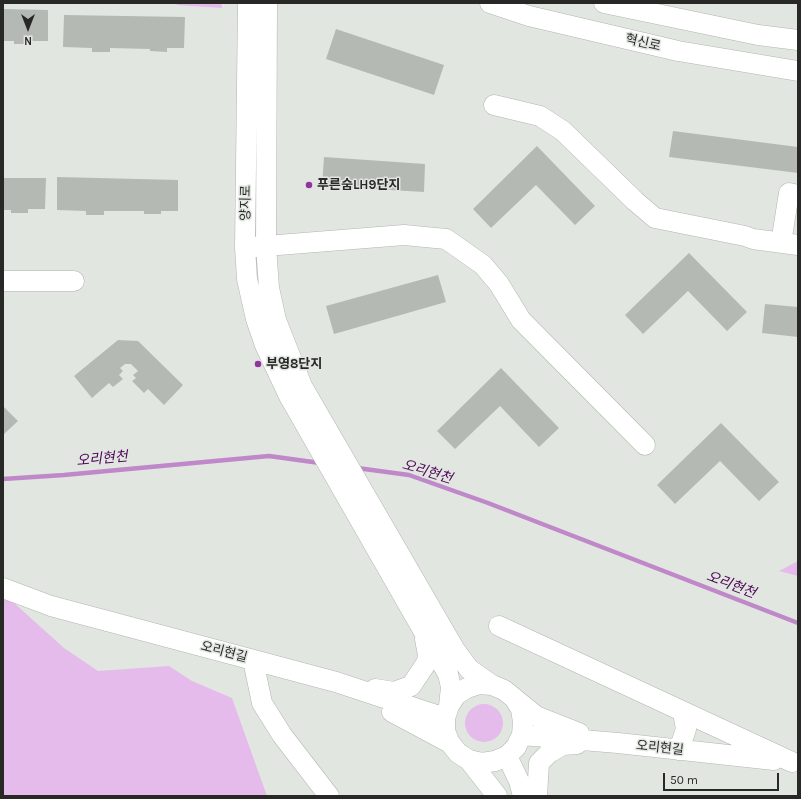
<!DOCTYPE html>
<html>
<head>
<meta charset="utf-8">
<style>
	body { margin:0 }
	#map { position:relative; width:801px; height:799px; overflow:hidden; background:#e2e6e1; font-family:Karla,sans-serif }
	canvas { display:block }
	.frame { position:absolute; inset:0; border:4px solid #282927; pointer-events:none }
	.north { position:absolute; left:8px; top:8px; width:40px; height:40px; -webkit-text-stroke:3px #e2e6e1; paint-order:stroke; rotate:180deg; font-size:11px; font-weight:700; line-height:16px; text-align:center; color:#282927 }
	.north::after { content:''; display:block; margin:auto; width:14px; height:18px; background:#282927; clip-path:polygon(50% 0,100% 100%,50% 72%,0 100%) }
	.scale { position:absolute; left:663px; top:773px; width:116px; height:18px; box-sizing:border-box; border:2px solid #282927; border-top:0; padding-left:5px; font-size:12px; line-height:14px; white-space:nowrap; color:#282927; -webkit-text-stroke:3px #e2e6e1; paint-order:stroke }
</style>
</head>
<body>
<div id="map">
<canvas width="801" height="799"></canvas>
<div class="frame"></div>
<div class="north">N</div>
<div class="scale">50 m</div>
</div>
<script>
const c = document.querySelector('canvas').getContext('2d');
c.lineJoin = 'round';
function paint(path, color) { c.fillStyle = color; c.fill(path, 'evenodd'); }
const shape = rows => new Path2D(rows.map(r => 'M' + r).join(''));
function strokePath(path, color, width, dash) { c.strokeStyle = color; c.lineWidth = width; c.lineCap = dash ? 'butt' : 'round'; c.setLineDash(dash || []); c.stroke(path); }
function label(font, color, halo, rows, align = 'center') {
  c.font = font + ' Karla,"Noto Sans KR",sans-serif'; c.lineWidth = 3; c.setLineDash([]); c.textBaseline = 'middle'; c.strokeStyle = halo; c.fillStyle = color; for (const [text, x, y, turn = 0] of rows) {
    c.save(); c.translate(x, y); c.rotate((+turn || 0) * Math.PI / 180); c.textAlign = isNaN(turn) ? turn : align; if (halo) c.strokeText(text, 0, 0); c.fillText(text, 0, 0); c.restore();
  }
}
paint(shape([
	[176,3,221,3,222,8,177,5],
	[798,561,798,576,779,571],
	[3,593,64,648,98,671,169,666,192,681,232,698,267,796,3,796],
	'465 723a19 19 0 1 1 38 0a19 19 0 1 1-38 0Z'
]), '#e5bbeb');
strokePath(shape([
	[357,468,409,475,488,503,798,623],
	[3,479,64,475,269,456,320,463]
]), '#bf88c8', 4.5);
paint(shape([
	[3,9,48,10,48,41,31,41,31,44,14,44,14,41,3,41],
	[64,15,185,17,184,48,167,48,167,52,150,51,150,49,110,48,110,52,92,52,92,48,63,47],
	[336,29,444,65,434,95,326,59],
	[673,131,798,147,798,173,669,157],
	[537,146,595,206,575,225,536,185,491,228,473,209],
	[324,157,425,164,424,192,322,186],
	[57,177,178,180,178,211,161,211,161,214,144,214,144,211,104,211,104,215,86,215,86,211,57,210],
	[3,178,46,178,45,209,28,209,28,213,11,213,11,210,3,210],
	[689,253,747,312,727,331,688,291,643,334,625,315],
	[438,275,446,302,334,334,326,306],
	[765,304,798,307,798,337,762,333],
	[118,340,138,341,183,385,164,405,148,389,144,393,132,381,136,378,133,375,138,371,131,364,125,364,120,368,123,371,119,375,123,379,113,387,109,383,92,398,74,376],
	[501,368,559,428,539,447,500,406,455,449,437,431],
	[3,406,18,421,3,435],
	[721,423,779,482,759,501,720,461,675,504,657,485]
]), '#b5b9b4');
const minor = shape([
	[248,3,245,247,247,279,256,319,265,345,289,396,448,674,451,687,449,706],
	[267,3,266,246,269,288,276,320,302,386,455,650,469,669,492,685],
	[490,3,529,16,678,51,798,71],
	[604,3,758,35,798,40],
	[494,105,540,116,563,131,635,201,655,218,745,236,753,239,798,245],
	[781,243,789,193,798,195],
	[253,247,404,235,446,239,483,265,499,284,521,320,645,445],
	[3,281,74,281],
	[3,588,51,606,336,682,445,718],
	[499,626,792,762],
	[253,660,262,703,282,735,329,796],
	[375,689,394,692,411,686,427,662,428,655,425,639],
	[515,699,536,716,579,733],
	[392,712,450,743,458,753,469,760,482,763,495,761,507,756,516,747,522,735,523,722,521,709,514,698,504,690,492,685,479,684,467,688,456,695,449,706,445,718,445,731,450,743],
	[522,735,618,743,774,760],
	[679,750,686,729,683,712],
	[507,756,519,781,523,796],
	[469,760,497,796],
	[537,796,539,763,549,753,563,745,577,744]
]);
strokePath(minor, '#b1b5b0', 21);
strokePath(minor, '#fff', 20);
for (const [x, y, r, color] of [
	[309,185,4,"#91349f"],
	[258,364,4,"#91349f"]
]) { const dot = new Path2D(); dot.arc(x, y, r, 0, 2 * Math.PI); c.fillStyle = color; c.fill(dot); strokePath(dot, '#e2e6e1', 1.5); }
label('13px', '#282927', '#e2e6e1', [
	["혁신로",643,43,13],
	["양지로",246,203,-89],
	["오리현길",224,652,15],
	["오리현길",660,748,6]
]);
label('bold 13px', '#282927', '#e2e6e1', [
	["푸른숨LH9단지",317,185],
	["부영8단지",266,364]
], 'left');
label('italic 14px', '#4d0457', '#e2e6e1', [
	["오리현천",102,459,-5],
	["오리현천",427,472,17],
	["오리현천",731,585,21]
]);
</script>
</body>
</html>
